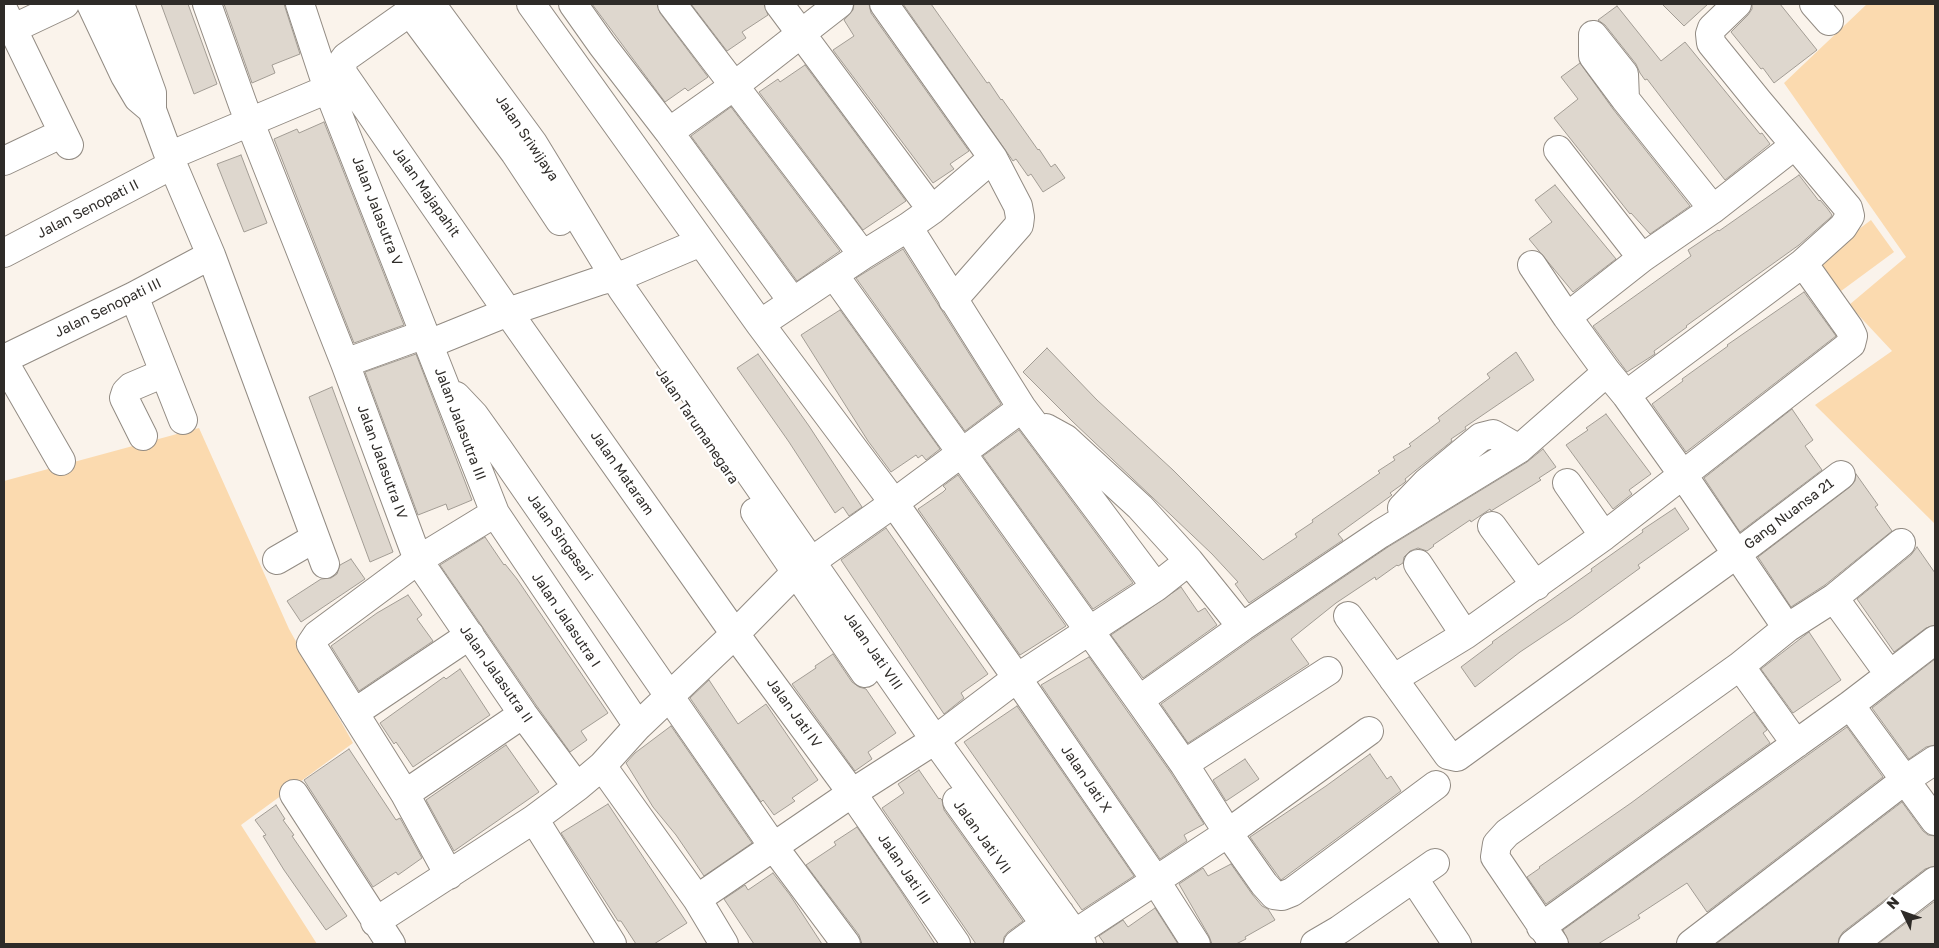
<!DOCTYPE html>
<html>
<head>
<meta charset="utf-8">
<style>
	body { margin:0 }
	#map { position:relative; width:1939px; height:948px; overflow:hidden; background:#faf3eb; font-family:"Golos Text",sans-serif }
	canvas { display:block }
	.frame { position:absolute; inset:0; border:5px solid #2e2b28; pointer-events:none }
	.north { position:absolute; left:1879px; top:888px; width:50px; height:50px; -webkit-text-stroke:4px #fff; paint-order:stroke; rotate:312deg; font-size:14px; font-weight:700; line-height:20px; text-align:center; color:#2e2b28 }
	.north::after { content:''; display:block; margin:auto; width:18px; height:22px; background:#2e2b28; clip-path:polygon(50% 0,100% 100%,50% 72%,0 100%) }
</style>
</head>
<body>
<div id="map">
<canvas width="1939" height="948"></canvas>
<div class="frame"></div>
<div class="north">N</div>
</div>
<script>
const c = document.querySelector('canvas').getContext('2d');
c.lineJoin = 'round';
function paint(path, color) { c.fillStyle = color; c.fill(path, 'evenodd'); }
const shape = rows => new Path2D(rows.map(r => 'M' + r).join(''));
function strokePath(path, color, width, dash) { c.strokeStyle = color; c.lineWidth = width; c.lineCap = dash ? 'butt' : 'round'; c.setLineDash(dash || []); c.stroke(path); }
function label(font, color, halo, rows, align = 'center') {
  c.font = font + ' "Golos Text",sans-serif'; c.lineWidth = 4.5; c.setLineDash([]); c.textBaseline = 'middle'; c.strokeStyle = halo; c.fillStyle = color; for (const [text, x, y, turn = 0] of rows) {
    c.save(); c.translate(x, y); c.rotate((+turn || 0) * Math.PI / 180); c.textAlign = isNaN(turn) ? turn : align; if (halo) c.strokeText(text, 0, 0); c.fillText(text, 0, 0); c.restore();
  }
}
paint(shape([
	[1867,4,1935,4,1935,524,1815,405,1892,351,1849,305,1906,257,1784,83],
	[1871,220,1894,252,1837,294,1814,263],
	[199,428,289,629,353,743,241,825,317,944,4,944,4,481]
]), '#fbdaaf');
const building = shape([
	[161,4,188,4,217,84,194,94,161,4],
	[224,4,284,4,300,54,272,65,275,73,252,83,224,4],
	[592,4,657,4,660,13,708,77,688,91,685,88,665,102,592,4],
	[691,4,764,4,768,15,742,32,746,38,727,51,691,4],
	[854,4,869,4,871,13,969,151,950,164,954,169,933,183,833,50,854,36,844,20,853,10,854,4],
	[903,4,931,4,987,83,989,82,1001,100,1002,99,1038,150,1039,149,1051,167,1055,164,1065,178,1043,192,1031,174,1028,176,1016,159,1013,161,903,4],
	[1662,4,1708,4,1684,26,1662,4],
	[1752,4,1780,4,1817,50,1774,83,1763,68,1761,69,1731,32,1748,15,1752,9,1752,4],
	[1617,6,1661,61,1685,42,1760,134,1762,133,1770,144,1725,180,1670,109,1647,79,1645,80,1640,73,1636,64,1605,25,1598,20,1617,6],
	[1580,63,1613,109,1690,206,1650,234,1631,213,1630,214,1554,118,1578,99,1561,77,1580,63],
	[805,65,906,201,863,230,759,92,778,79,780,82,805,65],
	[731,107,840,251,797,281,691,136,731,107],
	[324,122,404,325,354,343,274,139,297,129,299,133,324,122],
	[241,155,267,223,244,232,217,164,241,155],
	[1799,175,1819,201,1820,200,1827,208,1832,215,1831,217,1799,245,1686,326,1687,327,1654,351,1655,354,1627,372,1593,326,1691,256,1688,250,1718,230,1719,231,1799,175],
	[1555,185,1616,259,1573,292,1529,239,1552,222,1535,200,1555,185],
	[903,249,1001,404,965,431,856,278,903,249],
	[1804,292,1836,336,1686,452,1652,404,1683,381,1682,379,1728,346,1727,345,1804,292],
	[840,310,940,449,926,460,922,455,918,458,916,455,891,472,868,441,801,335,840,310],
	[1047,348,1097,400,1173,470,1263,560,1297,537,1295,534,1313,522,1312,520,1380,473,1378,471,1395,460,1393,457,1411,446,1409,444,1440,421,1438,418,1490,378,1487,374,1516,352,1534,380,1465,427,1466,429,1451,439,1452,441,1405,479,1406,481,1404,483,1390,493,1392,495,1338,534,1343,540,1249,603,1235,584,1238,582,1212,554,1072,421,1023,372,1047,348],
	[416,354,472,500,448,510,446,504,418,515,365,372,416,354],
	[758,354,809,426,862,507,849,516,843,507,835,513,789,442,737,368,758,354],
	[332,387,393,552,370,562,309,397,332,387],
	[1792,409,1813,440,1805,446,1822,470,1740,532,1704,478,1792,409],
	[1606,414,1651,474,1629,490,1632,494,1613,509,1566,445,1588,430,1586,428,1606,414],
	[1019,430,1133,583,1093,609,983,456,1019,430],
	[1543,449,1556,467,1539,478,1541,480,1491,511,1490,509,1471,522,1470,520,1433,545,1434,546,1427,551,1418,548,1410,551,1404,557,1403,563,1398,566,1397,565,1376,580,1375,577,1336,603,1291,639,1309,664,1188,743,1161,704,1251,640,1388,547,1527,462,1543,449],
	[1856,474,1878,505,1875,507,1892,531,1825,585,1791,607,1758,557,1850,487,1855,481,1856,474],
	[958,475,1066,626,1020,655,918,509,943,492,946,489,943,486,958,475],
	[1675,508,1689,529,1638,565,1640,568,1571,618,1520,652,1475,687,1461,667,1493,643,1492,642,1592,571,1591,569,1643,532,1642,530,1675,508],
	[886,528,988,674,961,693,964,698,944,714,841,560,886,528],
	[485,537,504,565,505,564,517,579,608,713,581,731,587,740,570,752,536,705,440,565,485,537],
	[1917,547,1935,573,1935,625,1926,628,1894,652,1857,599,1911,555,1917,547],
	[351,559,365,579,301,622,287,601,321,579,331,578,337,574,340,565,351,559],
	[1181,587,1198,612,1205,608,1217,625,1143,678,1111,635,1181,587],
	[408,595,422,615,417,619,433,641,359,691,331,646,377,613,408,595],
	[1809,632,1841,680,1793,713,1761,669,1809,632],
	[833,654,852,682,859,687,866,689,896,733,868,752,872,759,855,771,792,684,816,668,815,666,833,654],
	[1089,657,1171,773,1204,824,1184,835,1187,841,1160,859,1041,685,1089,657],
	[1935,659,1935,745,1926,747,1909,759,1872,708,1935,659],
	[460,669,490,715,413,767,396,742,394,744,380,723,444,677,446,679,460,669],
	[709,680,738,724,766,704,818,780,792,798,795,801,774,815,763,800,761,802,690,698,709,680],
	[1017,706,1134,876,1082,910,964,742,1017,706],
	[1754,712,1767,730,1763,733,1770,743,1546,904,1527,877,1540,868,1539,867,1631,803,1754,712],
	[671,726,752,843,704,876,676,835,653,807,626,763,635,753,671,726],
	[1847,727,1883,777,1707,912,1687,883,1638,915,1640,918,1598,944,1569,944,1563,930,1847,727],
	[506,745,539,792,454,851,426,800,506,745],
	[349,749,396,820,400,818,422,858,398,875,396,872,373,887,304,780,349,749],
	[1370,754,1387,779,1391,776,1401,791,1281,880,1250,837,1326,786,1370,754],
	[1245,759,1259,779,1226,801,1213,780,1245,759],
	[919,770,939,799,940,798,942,800,944,810,1023,921,1008,932,1004,937,1003,944,976,944,882,808,904,793,898,784,919,770],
	[1902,802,1923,831,1928,835,1935,836,1935,866,1925,869,1843,932,1839,938,1838,944,1716,944,1902,802],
	[608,804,687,923,654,944,636,944,621,921,618,921,611,910,561,833,608,804],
	[276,805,285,819,283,820,294,835,292,836,347,916,326,930,284,870,263,836,266,835,255,820,276,805],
	[857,827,900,890,935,944,862,944,859,935,806,865,836,845,834,842,857,827],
	[1231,864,1252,894,1262,906,1268,909,1275,920,1245,937,1246,939,1236,944,1212,944,1209,936,1179,884,1203,868,1208,876,1231,864],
	[773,873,790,895,822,944,754,944,724,899,745,885,748,890,773,873],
	[1935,901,1935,944,1878,944,1935,901],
	[1155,908,1178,944,1101,944,1104,943,1099,936,1123,920,1128,927,1155,908]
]);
paint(building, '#ded7ce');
strokePath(building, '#a29c94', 1);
const minor = shape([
	[91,4,125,76,138,98,151,109],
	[120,4,152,93,152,110,169,156,211,255,325,564],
	[207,4,243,105,345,363,418,560,523,714,577,787],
	[300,4,328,89,495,513,638,726],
	[431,4,533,143,622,289,935,740,1082,944],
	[531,4,760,324],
	[573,4,602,45,669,132,793,302],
	[672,4,863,255],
	[779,4,932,210],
	[884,4,993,158,932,210,908,227,863,255,760,324,894,503,1017,678,1150,872,1196,944],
	[1814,4,1829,21],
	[4,11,69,145],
	[410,12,515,153,560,221],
	[12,29,65,4],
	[342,72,508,312,735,634,852,793,956,944],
	[1625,99,1624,74,1593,35,1593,56,1625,99,1713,209],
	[669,132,734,86,839,4],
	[1558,150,1642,258],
	[169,156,328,89,342,72,343,61,346,57,421,4],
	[4,161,63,133],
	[908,227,1022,408,1156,587],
	[4,253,172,165],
	[1532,265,1567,317,1607,372,1626,395,1683,475,1787,628],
	[834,275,1139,700,1184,764,1228,833,1264,884,1274,895,1282,896,1292,892,1436,785],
	[134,296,183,420],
	[953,300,1019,225,1020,217,1018,206,993,158],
	[1567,317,1642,258,1713,209,1795,145],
	[429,344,508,312,599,281,628,273,701,242],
	[4,359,134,296,211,255],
	[4,362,61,461],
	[345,363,425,334],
	[1626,395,1803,263,1843,227,1850,216,1848,208,1758,101,1711,43,1710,34,1712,28,1737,4],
	[456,396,474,415,499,450,773,846,846,944],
	[1046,428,1066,439,1140,507,1189,561,1242,627],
	[143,436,124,398,126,392,131,387,164,373],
	[1567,483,1604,536],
	[1402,508,1427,482,1481,437,1493,434,1519,449],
	[755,512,865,673],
	[1492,526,1536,586],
	[277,560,315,538],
	[1418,564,1465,635],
	[1834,598,1889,674],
	[1348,616,1448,755,1457,757,1738,553,1841,475],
	[1740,666,1796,744],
	[1393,679,1465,635,1604,536,1851,344,1853,336,1849,328,1803,263],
	[1139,700,1242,627,1380,534,1519,449,1607,372],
	[1850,705,1935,821],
	[354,713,470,635],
	[1184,764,1328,671],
	[602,766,697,899,724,944],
	[294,794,391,944],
	[405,794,523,714],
	[957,801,1059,944],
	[534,819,612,944],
	[449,875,405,794,311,644,317,635,418,560,495,513],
	[1414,879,1457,944],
	[697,899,852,793,935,740,1017,678,1156,587,1189,561],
	[375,922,534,819,577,787,602,766,638,726,735,634,795,573,894,503,1022,408],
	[1541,927,1850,705,1935,640],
	[1018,944,1060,913],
	[1059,944,1228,833,1369,731],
	[1315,944,1339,930,1435,863],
	[1554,944,1495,857,1497,844,1507,833,1740,666,1787,628,1834,598,1901,543],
	[1691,944,1905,780,1935,760],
	[1853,944,1935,881]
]);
strokePath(minor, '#928b83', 30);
strokePath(minor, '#fff', 28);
label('14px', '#2e2b28', '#fff', [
	["Jalan Sriwijaya",527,138,56],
	["Jalan Majapahit",426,192,55],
	["Jalan Senopati II",88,209,-27],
	["Jalan Jalasutra V",377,211,69],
	["Jalan Senopati III",108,308,-26],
	["Jalan Jalasutra III",460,424,69],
	["Jalan Tarumanegara",697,426,56],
	["Jalan Jalasutra IV",382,462,70],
	["Jalan Mataram",622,473,55],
	["Gang Nuansa 21",1789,514,-37],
	["Jalan Singasari",560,537,55],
	["Jalan Jalasutra I",566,620,56],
	["Jalan Jati VIII",873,651,55],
	["Jalan Jalasutra II",496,674,55],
	["Jalan Jati IV",794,713,54],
	["Jalan Jati X",1086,779,56],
	["Jalan Jati VII",982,837,54],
	["Jalan Jati III",904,869,56]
]);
</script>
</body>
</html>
